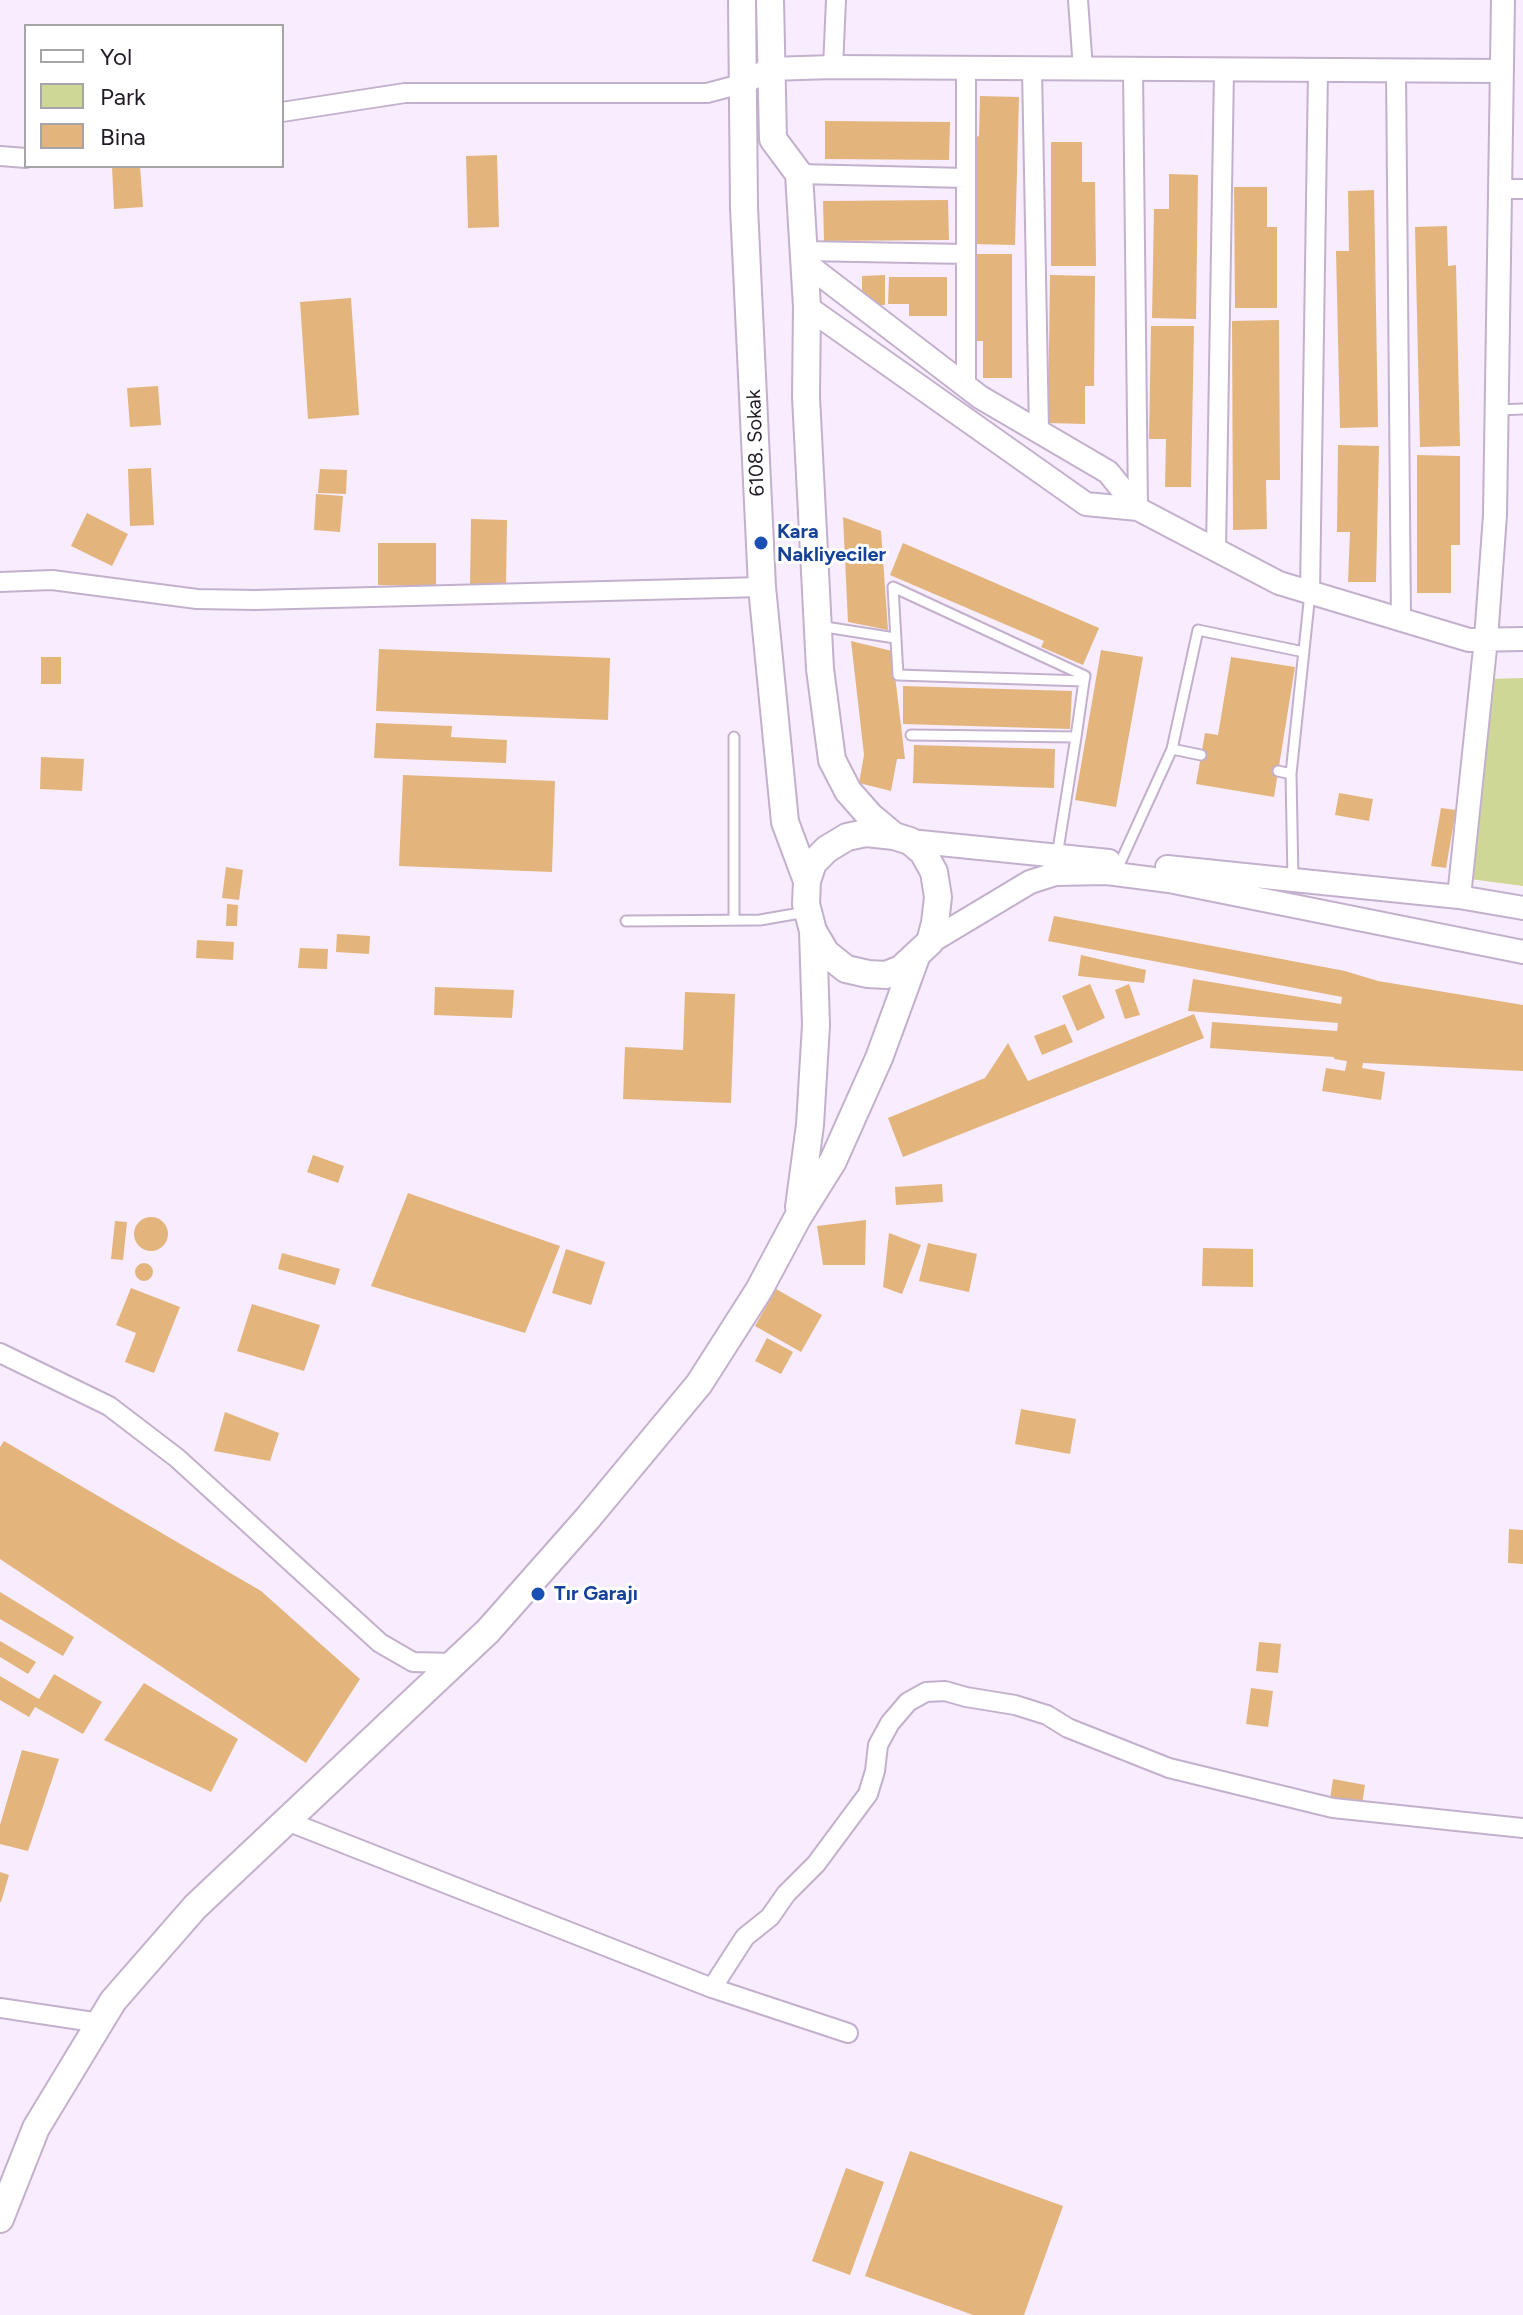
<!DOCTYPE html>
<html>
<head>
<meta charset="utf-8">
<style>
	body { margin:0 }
	#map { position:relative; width:1523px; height:2315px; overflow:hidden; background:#f8ecff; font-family:Figtree,sans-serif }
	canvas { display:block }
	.legend { position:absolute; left:24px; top:24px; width:260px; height:144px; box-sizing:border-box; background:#fff; border:2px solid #a7a4a8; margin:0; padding:10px 14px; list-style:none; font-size:24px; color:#221b26 }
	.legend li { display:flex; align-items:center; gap:16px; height:40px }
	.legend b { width:40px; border:2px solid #a7a4a8 }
</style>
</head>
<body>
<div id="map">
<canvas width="1523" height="2315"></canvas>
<ul class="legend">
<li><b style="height:10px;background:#fff"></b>Yol</li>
<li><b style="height:22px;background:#cfd796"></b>Park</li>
<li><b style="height:22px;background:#e3b57c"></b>Bina</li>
</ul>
</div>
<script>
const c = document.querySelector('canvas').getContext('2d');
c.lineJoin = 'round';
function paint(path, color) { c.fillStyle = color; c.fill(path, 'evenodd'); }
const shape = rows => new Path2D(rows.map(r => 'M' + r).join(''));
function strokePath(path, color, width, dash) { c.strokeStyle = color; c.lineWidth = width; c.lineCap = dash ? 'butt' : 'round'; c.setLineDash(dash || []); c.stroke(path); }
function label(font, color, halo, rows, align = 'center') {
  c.font = font + ' Figtree,sans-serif'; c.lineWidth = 6; c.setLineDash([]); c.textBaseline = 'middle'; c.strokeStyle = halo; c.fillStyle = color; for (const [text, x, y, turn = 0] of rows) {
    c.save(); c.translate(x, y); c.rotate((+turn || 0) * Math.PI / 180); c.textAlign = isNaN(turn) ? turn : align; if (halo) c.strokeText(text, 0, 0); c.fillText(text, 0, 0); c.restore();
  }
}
paint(shape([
	[1523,678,1523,886,1470,879,1486,679]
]), '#cfd796');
paint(shape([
	[980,96,1019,97,1015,245,970,244,973,138,979,136],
	[825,121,950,122,949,160,825,159],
	[1051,142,1082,142,1082,182,1095,182,1096,266,1051,266],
	[497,155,499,227,468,228,466,156],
	[140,166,143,207,114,209,112,167],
	[1169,174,1198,175,1196,319,1152,318,1154,209,1169,209],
	[1234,187,1267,187,1267,227,1277,227,1277,308,1235,308],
	[1374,190,1378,427,1340,428,1336,251,1349,251,1348,191],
	[948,200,949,240,824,241,823,201],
	[1447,226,1448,266,1456,265,1460,446,1420,447,1415,227],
	[971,254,1012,254,1012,378,983,378,983,341,970,341],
	[885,275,885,305,862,305,862,276],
	[1050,275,1095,276,1094,386,1085,386,1085,424,1048,423],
	[889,277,947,277,947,316,909,316,909,304,888,304],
	[351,298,359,415,308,419,300,302],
	[1279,320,1280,480,1266,480,1267,529,1233,530,1232,321],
	[1151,326,1194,326,1191,487,1165,487,1166,439,1149,439],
	[158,386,161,425,130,427,127,388],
	[1338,445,1379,446,1376,582,1348,582,1350,532,1337,532],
	[1417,455,1460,456,1460,545,1451,545,1451,593,1417,593],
	[151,468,154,525,130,526,128,469],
	[320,469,347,470,346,494,318,493],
	[316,494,343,496,340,532,314,530],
	[87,513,128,534,112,566,71,546],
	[843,517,881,531,888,630,848,622],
	[471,519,507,520,506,588,470,587],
	[378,543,436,543,436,586,378,585],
	[903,543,1099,628,1083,665,1041,647,1044,641,890,575],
	[851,641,892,651,905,759,897,759,891,791,859,783,864,755],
	[379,649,610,658,608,720,376,711],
	[1101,650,1143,657,1116,807,1075,800],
	[41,657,61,657,61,684,41,684],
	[1231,657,1295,667,1274,797,1196,784,1205,733,1218,735],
	[903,686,1072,691,1070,729,903,724],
	[376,723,452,726,451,737,507,740,506,763,374,758],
	[914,745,1055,749,1054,788,913,783],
	[41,757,84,759,82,791,40,789],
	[403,775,555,781,552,872,399,866],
	[1339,793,1373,799,1369,821,1335,815],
	[1441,808,1456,810,1446,868,1431,866],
	[226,867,243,870,239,900,222,898],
	[227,904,238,905,237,926,226,926],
	[1054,916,1345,971,1378,981,1523,1005,1523,1071,1363,1063,1362,1068,1385,1072,1381,1100,1322,1091,1326,1068,1345,1071,1347,1061,1334,1059,1334,1057,1210,1048,1212,1022,1337,1031,1338,1023,1188,1011,1193,979,1341,1004,1342,997,1048,941],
	[337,934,370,936,369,954,336,952],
	[197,940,234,942,233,960,196,958],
	[300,948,328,949,327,969,298,968],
	[1081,955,1146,970,1144,983,1078,976],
	[1090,984,1105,1018,1077,1031,1062,996],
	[1129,984,1140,1015,1125,1019,1115,990],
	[435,987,514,990,512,1018,434,1015],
	[685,992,735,994,731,1103,623,1099,625,1047,683,1050],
	[1194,1014,1204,1038,903,1157,888,1118,985,1078,1008,1043,1028,1081],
	[1065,1024,1073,1042,1042,1055,1034,1036],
	[313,1155,344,1166,338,1183,307,1172],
	[942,1184,943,1202,896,1205,895,1187],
	[408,1193,560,1246,525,1333,371,1286],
	'134 1234a17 17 0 1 1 34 0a17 17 0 1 1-34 0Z',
	[866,1220,865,1265,823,1265,817,1226],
	[115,1221,127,1222,123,1260,111,1259],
	[889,1233,921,1245,902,1294,883,1287],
	[928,1243,977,1254,969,1292,919,1281],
	[1203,1248,1253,1249,1253,1287,1202,1286],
	[566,1249,605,1262,591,1305,552,1293],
	[282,1253,340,1269,335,1285,278,1269],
	'135 1272a9 9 0 1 1 18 0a9 9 0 1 1-18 0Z',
	[131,1288,180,1307,154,1373,125,1362,136,1333,116,1325],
	[776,1289,822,1315,801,1352,755,1326],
	[252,1304,320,1325,304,1371,237,1351],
	[767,1338,793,1352,781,1374,755,1361],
	[1021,1409,1076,1419,1070,1454,1015,1444],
	[225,1412,279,1433,270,1461,214,1451],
	[4,1441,261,1591,360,1679,306,1763,0,1559,0,1447],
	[1509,1529,1523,1530,1523,1564,1508,1563],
	[0,1592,74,1637,63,1656,0,1619],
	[0,1641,36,1662,28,1674,0,1657],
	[1259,1642,1281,1644,1278,1673,1256,1671],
	[54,1674,102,1702,83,1734,35,1707,29,1717,0,1700,0,1676,39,1699],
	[144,1683,238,1739,211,1792,104,1740],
	[1251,1688,1273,1691,1268,1727,1246,1724],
	[22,1750,59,1759,28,1851,0,1844,0,1825],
	[1333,1779,1365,1785,1362,1804,1330,1799],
	[0,1872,9,1875,1,1902,0,1902],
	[910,2151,1063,2206,1024,2315,973,2315,865,2276],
	[846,2168,884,2182,850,2275,812,2261]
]), '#e3b57c');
const service = shape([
	[1498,410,1523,409],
	[819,626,895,638],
	[911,735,1076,737],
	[734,737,734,920],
	[1172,749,1198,630,1304,652],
	[1278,771,1291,774],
	[1057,856,1076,737,1084,681,1085,676,893,587,898,675,1084,681],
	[1120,863,1172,749,1201,755],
	[1293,880,1291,774,1310,593],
	[626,921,760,920,806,912]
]);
const minor = shape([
	[1078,0,1083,69],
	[833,67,836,0],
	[1032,69,1039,431],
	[1133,70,1138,509],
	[1396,71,1401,619],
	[282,112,405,93,707,93,741,84],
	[0,156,26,158],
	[799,174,966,178],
	[1502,189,1523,189],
	[803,251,966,254],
	[966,386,966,69],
	[1216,550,1224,70],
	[0,582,52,580,197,599,255,600,762,587],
	[1310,592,1318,71],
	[0,1353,109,1406,177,1458,380,1643,413,1662,454,1663],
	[287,1821,712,1988,848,2033],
	[712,1988,745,1937,770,1917,786,1894,816,1864,868,1794,875,1771,878,1745,890,1723,908,1702,926,1692,945,1691,966,1697,1015,1705,1047,1715,1068,1728,1169,1768,1333,1808,1523,1828],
	[0,2008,100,2023]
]);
const tertiary = shape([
	[741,84,770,69,833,67,1502,71],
	[804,262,980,397,1108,472,1138,509],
	[807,307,1086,504,1138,509,1279,583,1469,640,1523,639],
	[910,841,1109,861],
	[1167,867,1459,897,1523,908],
	[1459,897,1486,639,1495,515,1503,0],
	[930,942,1030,882,1055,874,1107,873,1169,881,1523,952]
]);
const secondary = shape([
	[742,0,744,207,762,587,785,822,807,881],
	[770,0,773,139,799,174,807,307,806,397,820,669,832,760,848,791,870,816,894,836],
	[799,1207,810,1125,816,1025,813,931,806,904,807,881,813,863,827,849,847,837,866,833,894,836,910,841,923,852,934,872,938,897,935,923,930,942,901,969,886,975,868,974,846,969,826,953,813,931],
	[0,2219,36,2128,113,2001,195,1907,488,1631,587,1519,699,1384,759,1290,798,1217,833,1161,879,1058,916,957]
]);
strokePath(service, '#c3b0cd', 13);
strokePath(minor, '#c3b0cd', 22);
strokePath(tertiary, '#c3b0cd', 26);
strokePath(secondary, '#c3b0cd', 30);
strokePath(service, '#fff', 9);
strokePath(minor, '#fff', 18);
strokePath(tertiary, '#fff', 22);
strokePath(secondary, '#fff', 26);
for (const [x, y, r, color] of [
	[761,543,8,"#1a4fb4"],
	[538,1594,8,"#1a4fb4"]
]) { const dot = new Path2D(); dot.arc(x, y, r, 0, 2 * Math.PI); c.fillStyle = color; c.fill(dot); strokePath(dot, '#fff', 3); }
label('20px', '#221b26', '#fff', [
	["6108. Sokak",756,443,-92]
]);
label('bold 20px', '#164399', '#fff', [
	["Kara",777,532],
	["Nakliyeciler",777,555],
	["Tır Garajı",554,1594]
], 'left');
</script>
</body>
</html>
